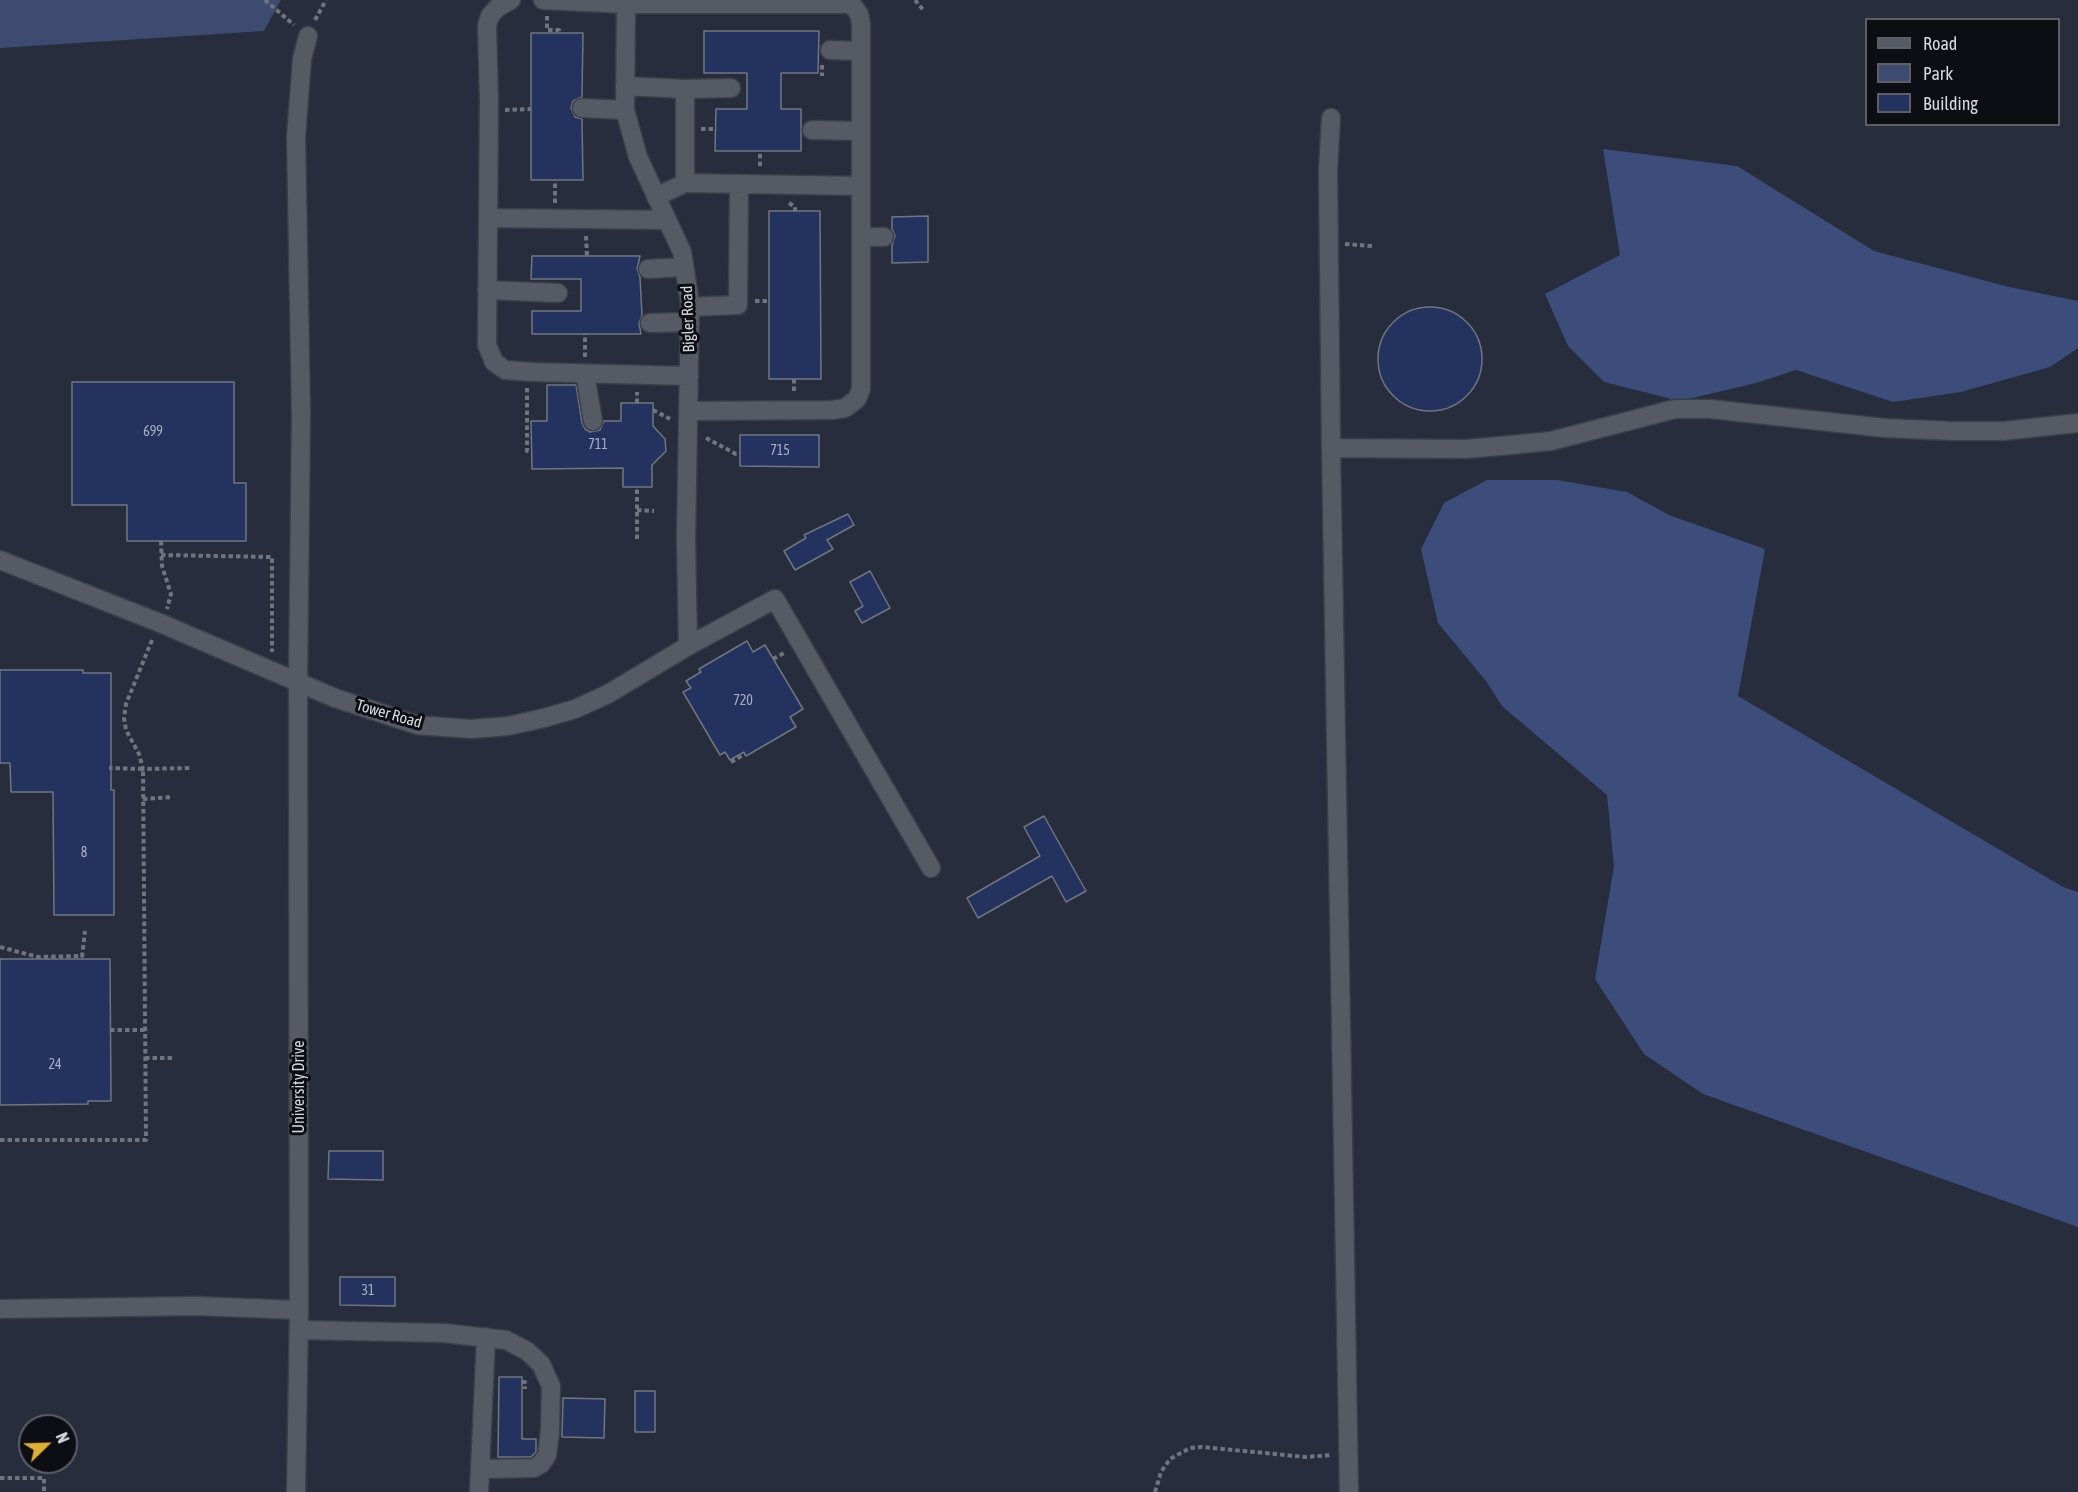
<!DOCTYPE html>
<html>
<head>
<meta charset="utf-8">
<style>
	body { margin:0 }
	#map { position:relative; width:2078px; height:1492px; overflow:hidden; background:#21252f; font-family:"Asap Condensed",sans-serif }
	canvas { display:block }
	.legend { position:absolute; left:1865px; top:18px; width:195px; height:108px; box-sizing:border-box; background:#0d0e13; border:2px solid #5d5f65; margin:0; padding:8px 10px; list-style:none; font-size:18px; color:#d6d9e0 }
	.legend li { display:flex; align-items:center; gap:12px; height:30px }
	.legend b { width:30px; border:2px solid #5d5f65 }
	.north { position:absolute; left:18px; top:1414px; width:60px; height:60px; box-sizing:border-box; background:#0d0e13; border:2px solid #5d5f65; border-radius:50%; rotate:67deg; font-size:16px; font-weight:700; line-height:24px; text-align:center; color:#d6d9e0 }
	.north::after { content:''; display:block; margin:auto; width:21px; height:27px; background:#deb133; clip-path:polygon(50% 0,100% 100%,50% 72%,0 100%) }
</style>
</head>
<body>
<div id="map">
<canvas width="2078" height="1492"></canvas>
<ul class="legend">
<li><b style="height:8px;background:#555a65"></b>Road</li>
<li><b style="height:16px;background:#3d4b70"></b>Park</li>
<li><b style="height:16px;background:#23325e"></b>Building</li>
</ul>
<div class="north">N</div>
</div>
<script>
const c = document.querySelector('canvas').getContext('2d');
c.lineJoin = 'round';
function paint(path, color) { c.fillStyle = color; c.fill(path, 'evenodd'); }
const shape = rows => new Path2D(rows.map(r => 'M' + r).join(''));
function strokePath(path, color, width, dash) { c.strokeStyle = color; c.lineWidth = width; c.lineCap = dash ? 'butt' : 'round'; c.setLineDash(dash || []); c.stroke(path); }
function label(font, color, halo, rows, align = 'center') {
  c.font = font + ' "Asap Condensed",sans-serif'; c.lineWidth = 6; c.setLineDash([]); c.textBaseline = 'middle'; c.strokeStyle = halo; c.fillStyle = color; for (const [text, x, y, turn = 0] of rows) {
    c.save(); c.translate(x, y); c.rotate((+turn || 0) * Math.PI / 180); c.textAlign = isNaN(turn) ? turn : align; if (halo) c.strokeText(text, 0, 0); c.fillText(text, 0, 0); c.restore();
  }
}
paint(shape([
	[0,0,2078,0,2078,1492,0,1492],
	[1866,20,2058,20,2058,124,1866,124],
	[30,1426,66,1426,66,1462,30,1462]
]), '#272d3c');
paint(shape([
	[0,0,281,0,264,31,0,48]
]), '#3d4b70');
paint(shape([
	[1603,149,1737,166,1874,251,2009,287,2078,301,2078,348,2050,367,1961,392,1893,402,1796,370,1756,383,1680,401,1604,382,1568,346,1545,294,1620,255],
	[1487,480,1557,480,1627,492,1669,515,1765,549,1738,696,2063,887,2078,892,2078,1227,1703,1094,1644,1054,1595,979,1614,866,1607,795,1502,706,1486,681,1438,623,1421,549,1444,503]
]), '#3c4d7b');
const building = shape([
	[704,31,819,31,818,73,781,73,781,109,801,109,801,151,715,151,716,109,747,109,747,73,704,73,704,31],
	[531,33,583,33,582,97,573,101,571,108,575,117,582,119,583,180,531,180,531,33],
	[769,211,820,211,821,379,769,379,769,211],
	[928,216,928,262,892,263,892,245,895,236,892,229,892,217,928,216],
	[532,256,640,256,637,269,640,277,642,316,639,323,641,334,532,334,532,311,581,311,581,279,531,279,532,256],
	'1378 359a52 52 0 1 1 104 0a52 52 0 1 1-104 0Z',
	[72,382,234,382,234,483,246,483,246,541,127,541,127,505,72,505,72,382],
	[547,385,576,385,582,423,585,429,590,432,600,430,604,421,621,421,621,403,653,403,653,426,665,439,666,451,652,465,652,487,623,487,623,468,532,469,531,421,547,421,547,385],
	[740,435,819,435,819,467,740,466,740,435],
	[848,514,854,525,827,540,833,549,795,570,784,551,806,538,804,535,848,514],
	[870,571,890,608,862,623,855,611,863,606,850,582,870,571],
	[747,641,753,652,765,645,803,709,790,717,796,727,746,756,744,752,730,760,725,752,720,755,683,692,691,688,686,681,701,672,699,669,747,641],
	[0,670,83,670,83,673,111,673,111,790,114,790,114,915,54,915,53,792,11,792,10,763,0,763,0,670],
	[1044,816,1086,891,1066,902,1052,876,978,918,967,898,1040,856,1024,827,1044,816],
	[0,959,110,959,111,1101,88,1101,88,1104,0,1105,0,959],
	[329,1151,383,1151,383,1180,328,1179,329,1151],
	[340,1277,395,1277,395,1306,340,1305,340,1277],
	[499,1377,522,1377,522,1439,536,1439,536,1452,531,1457,498,1457,499,1377],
	[635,1391,655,1391,655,1432,635,1432,635,1391],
	[563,1398,605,1399,604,1438,562,1437,563,1398]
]);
paint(building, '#23325e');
strokePath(building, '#707580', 1.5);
const minor = shape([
	[511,0,497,8,490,16,487,25,489,102,487,345,494,362,505,370,533,372,689,376],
	[543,0,626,4,848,4,854,7,859,14,861,24,861,389,857,399,845,408,832,410,689,411],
	[626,4,625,110,638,157,682,252,690,303,686,539,688,646],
	[830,50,860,51],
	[625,86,685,89,685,183],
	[685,89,731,88],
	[582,108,625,110],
	[1331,118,1328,170,1331,448,1349,1492],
	[812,130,860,131],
	[656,197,685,183,860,186],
	[488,218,667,220],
	[861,237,884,237],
	[648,269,684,267],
	[487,290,558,293],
	[690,307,738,305,739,184],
	[650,323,689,322],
	[585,374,593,421],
	[1331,448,1465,449,1511,445,1551,441,1675,409,1710,409,1885,428,1953,431,2003,431,2078,423],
	[0,560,160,623,335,698,417,725,443,727,472,729,508,726,544,718,575,709,608,694,688,646,775,599,931,868],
	[0,1309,195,1306,299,1310],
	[299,1330,444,1333,506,1340,527,1351,541,1364,551,1386,550,1432,547,1455,541,1464,534,1468,480,1469],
	[296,1492,299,1310,298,682,301,414,296,137,302,59,308,36],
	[479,1492,486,1337]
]);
strokePath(minor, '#3c3f47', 21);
strokePath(shape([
	[265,0,294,25],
	[915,0,924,11],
	[547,16,547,30,559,30,559,33],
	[315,20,326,0],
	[822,65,822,76],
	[505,110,531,109],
	[701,129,716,129],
	[760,166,760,151],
	[555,203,555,180],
	[789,203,795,207,795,211],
	[586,236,587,256],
	[1345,244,1372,246],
	[755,301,769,301],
	[585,357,585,333],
	[794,379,794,393],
	[527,388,527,451,531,452],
	[637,403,637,392],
	[653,410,670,419],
	[706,438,736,454,740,454],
	[637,510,654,511],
	[637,539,637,487],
	[161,541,162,566,171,594,167,609],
	[161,555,272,557,272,652],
	[152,640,126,704,124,718,126,730,139,754,143,769,191,768],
	[773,659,786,652],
	[731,762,745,754],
	[143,799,172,797],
	[0,947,38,957,83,956],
	[82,957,85,931],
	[110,1030,145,1030],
	[145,1058,175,1058],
	[0,1140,146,1140,143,769,109,768],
	[522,1382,525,1382,525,1389],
	[0,1478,44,1478,44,1491],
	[1155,1492,1161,1472,1170,1459,1190,1448,1202,1447,1306,1457,1332,1455]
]), '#71747d', 4, [4.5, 3]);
strokePath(minor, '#555a65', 18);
label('14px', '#a9afc0', null, [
	["699",153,432],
	["711",598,445],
	["715",780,451],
	["720",743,701],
	["8",84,853],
	["24",55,1065],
	["31",368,1291]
]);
label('16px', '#d6d9e0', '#0d0e13', [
	["Bigler Road",688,319,-92],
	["Tower Road",389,714,16],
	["University Drive",299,1087,-90]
]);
</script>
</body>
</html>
